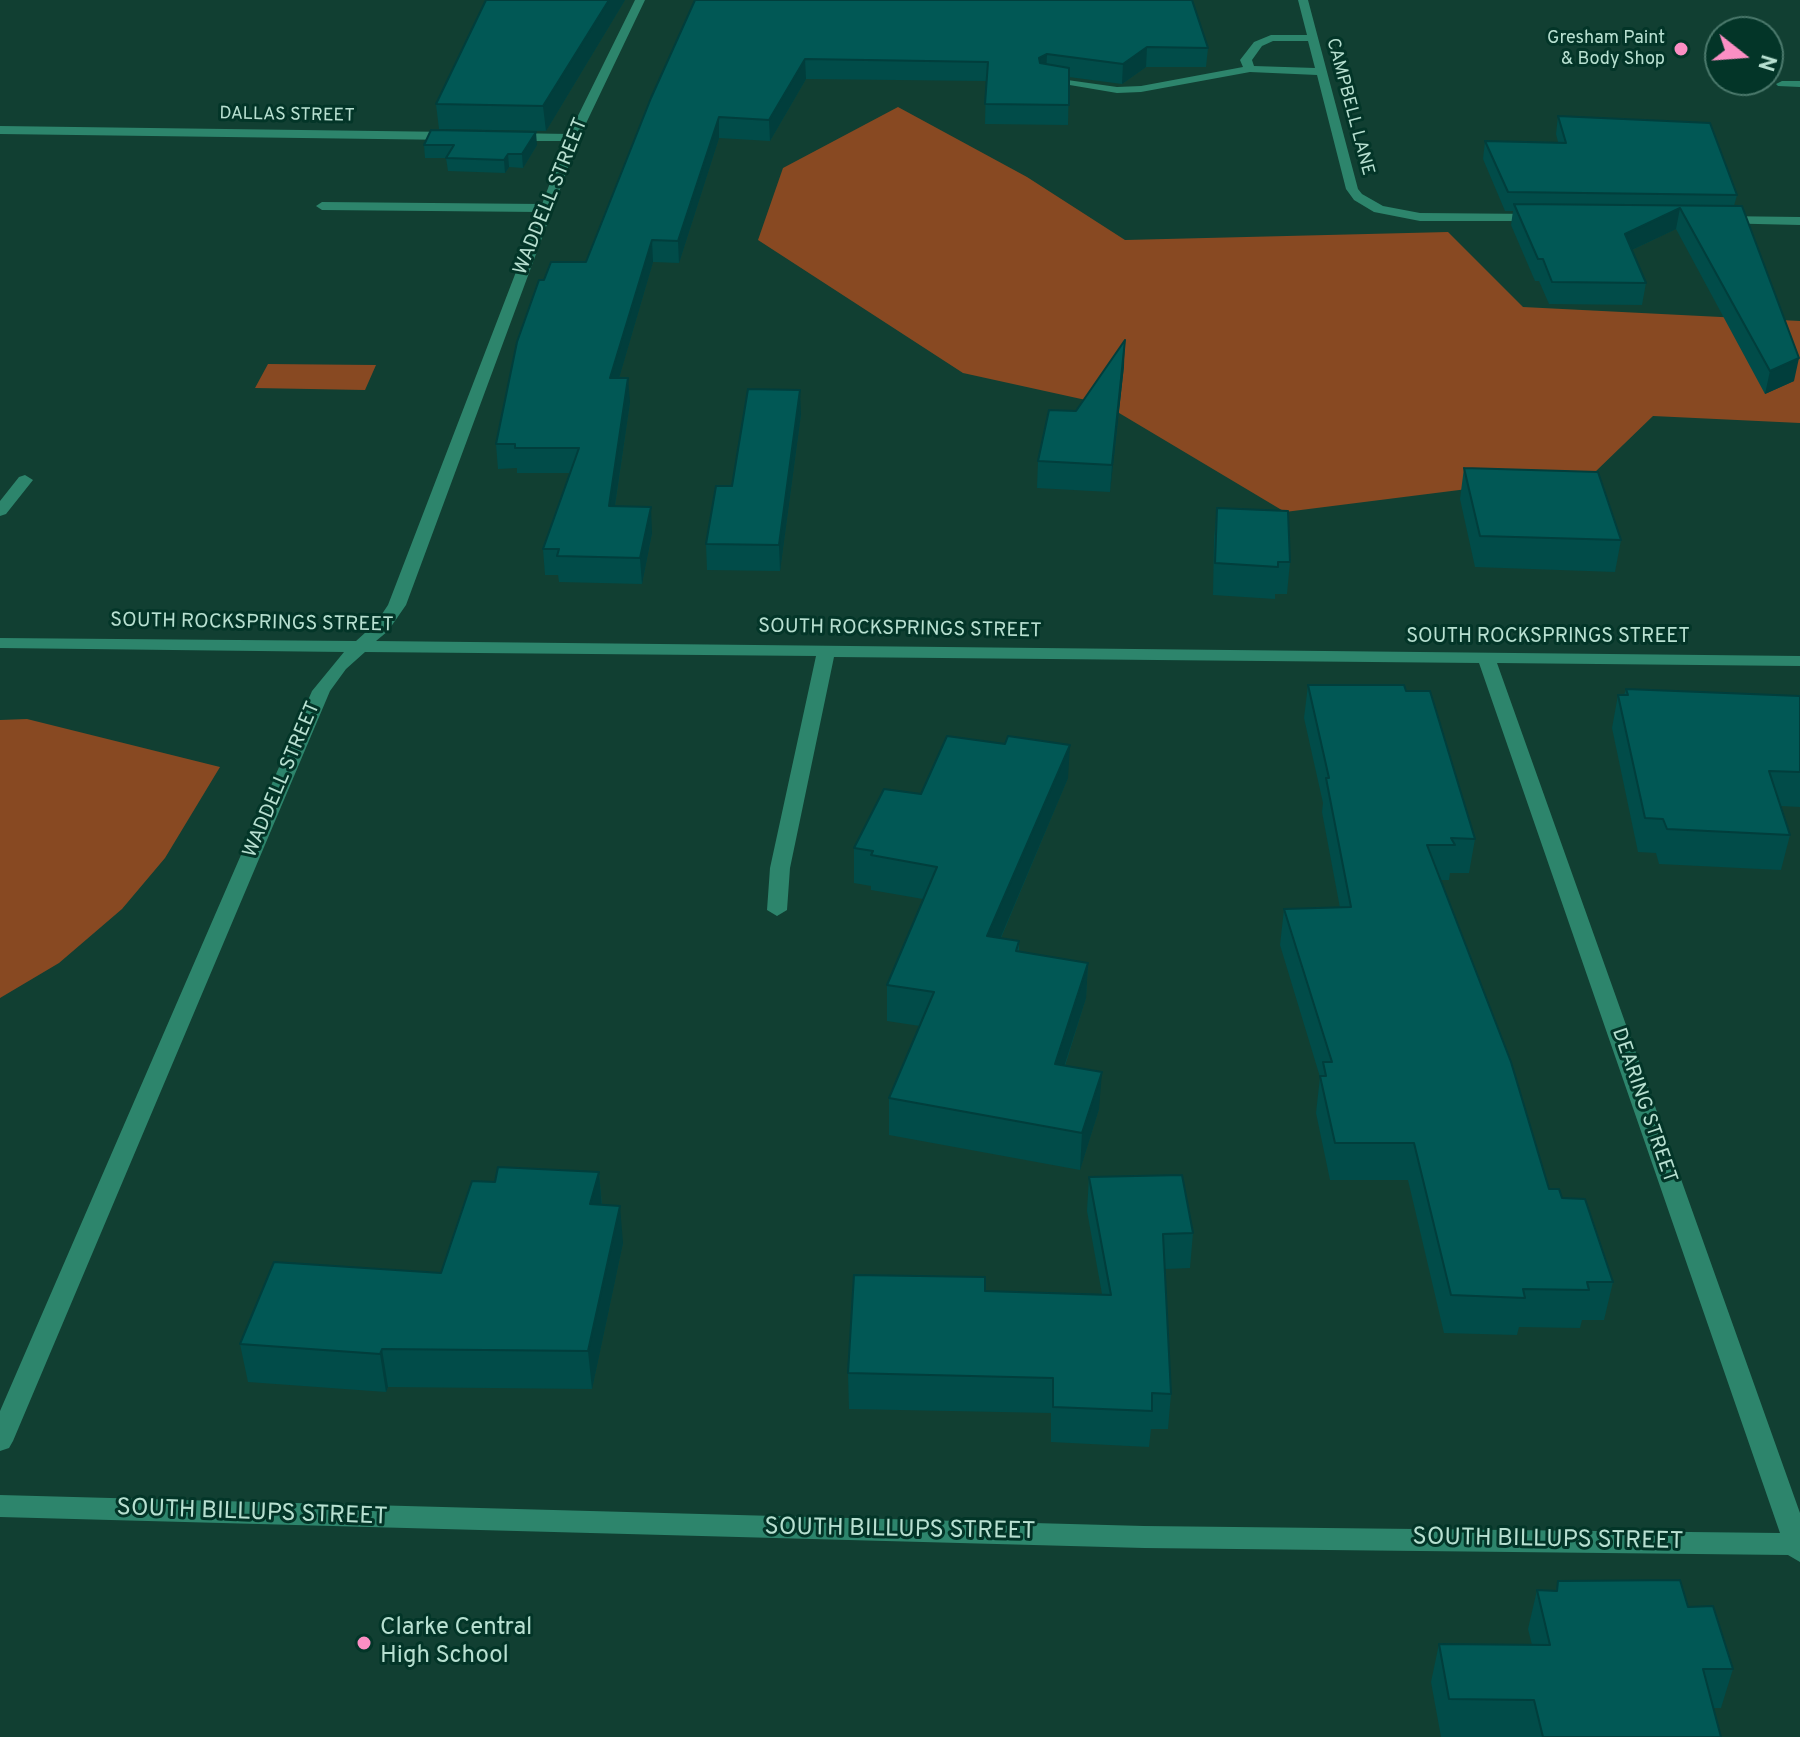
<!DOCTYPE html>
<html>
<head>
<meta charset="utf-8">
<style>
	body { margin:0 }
	#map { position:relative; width:1800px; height:1737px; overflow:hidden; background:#113f32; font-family:Overpass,sans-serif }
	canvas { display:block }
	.north { position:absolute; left:1704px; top:16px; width:80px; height:80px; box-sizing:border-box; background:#033528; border:2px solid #4b796c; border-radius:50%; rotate:107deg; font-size:22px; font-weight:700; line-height:32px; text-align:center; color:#b8e0d1 }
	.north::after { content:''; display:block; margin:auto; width:28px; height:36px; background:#fb8fc4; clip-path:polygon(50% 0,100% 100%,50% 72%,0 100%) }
</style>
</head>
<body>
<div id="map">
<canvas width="1800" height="1737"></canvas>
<div class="north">N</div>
</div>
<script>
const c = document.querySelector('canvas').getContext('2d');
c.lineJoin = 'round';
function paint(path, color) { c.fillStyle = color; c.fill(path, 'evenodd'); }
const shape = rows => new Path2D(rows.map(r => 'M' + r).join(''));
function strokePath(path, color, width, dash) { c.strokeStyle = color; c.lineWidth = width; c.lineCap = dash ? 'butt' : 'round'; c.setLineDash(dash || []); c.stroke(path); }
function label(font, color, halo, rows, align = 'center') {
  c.font = font + ' Overpass,sans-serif'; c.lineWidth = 6; c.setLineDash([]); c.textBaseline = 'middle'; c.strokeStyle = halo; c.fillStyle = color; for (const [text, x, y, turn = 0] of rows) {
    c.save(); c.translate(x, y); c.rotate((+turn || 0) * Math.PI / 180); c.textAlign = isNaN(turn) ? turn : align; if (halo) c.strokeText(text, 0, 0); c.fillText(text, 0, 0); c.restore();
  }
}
paint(shape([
	[898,107,1027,177,1125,240,1448,232,1523,307,1800,321,1800,423,1653,416,1594,473,1285,512,1104,404,963,373,758,240,783,168],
	[268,364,376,365,365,390,255,388],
	[27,719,220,767,165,858,122,909,59,963,0,998,0,720]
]), '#884922');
paint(shape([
	[635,0,645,0,579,138,406,605,388,631,376,641,1800,656,1800,666,1497,663,1800,1513,1800,1562,1788,1555,1144,1548,0,1517,0,1495,1144,1526,1780,1533,1479,663,834,657,790,868,787,910,777,916,767,910,770,868,816,656,365,652,346,669,330,691,13,1441,9,1448,0,1451,0,1411,312,691,344,652,0,648,0,638,356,641,376,623,388,605,539,212,322,210,316,206,322,202,542,204,566,141,509,141,503,137,509,133,569,134,635,0],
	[1298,0,1308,0,1358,189,1362,194,1383,206,1420,213,1536,214,1541,215,1541,221,1420,221,1374,212,1354,200,1346,189,1317,75,1250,72,1141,92,1117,93,1040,80,1046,77,1117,87,1141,86,1243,67,1240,60,1254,42,1271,35,1307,35,1298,0],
	[1273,41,1308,41,1315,68,1254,66,1252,60,1262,46,1273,41],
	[1782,81,1800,81,1800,87,1778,86,1776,84,1782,81],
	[0,126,453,132,459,136,453,140,0,134,0,126],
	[1720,216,1800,217,1800,225,1715,223,1714,220,1720,216],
	[25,475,33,480,6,514,0,516,0,501,19,477,25,475]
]), '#2d856c');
paint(shape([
	[625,0,546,131,439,129,436,104],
	[695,0,1208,48,1206,67,1146,67,1122,84,1069,77,1068,125,985,124,986,81,806,79,770,141,719,138,679,263,653,262,619,378,630,402,615,506,652,533,642,584,559,582,558,575,545,575,543,549,570,473,517,473,517,468,498,469,496,444,544,280,586,262],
	[1558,116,1737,195,1734,206,1794,381,1765,394,1676,229,1632,250,1646,283,1642,305,1549,304,1539,281,1535,281,1511,225,1513,211,1505,211,1483,159,1485,141,1558,142,1556,134],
	[424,145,537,145,523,168,509,167,505,173,448,171,446,158,425,158],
	[1124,366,1110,492,1037,488,1038,461,1076,411],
	[801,414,780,571,707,570,706,544,732,486],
	[1464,468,1621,540,1615,572,1475,567,1460,499],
	[1217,508,1290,562,1287,594,1275,594,1275,599,1213,595,1214,539],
	[1308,685,1406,691,1475,839,1469,873,1450,873,1449,880,1440,880,1549,1189,1562,1198,1613,1282,1604,1320,1582,1320,1580,1328,1519,1327,1517,1335,1444,1333,1408,1180,1330,1180,1316,1113,1320,1077,1280,945,1284,909,1340,908,1322,812,1323,803,1304,718],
	[1626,689,1800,696,1800,807,1780,806,1790,835,1781,870,1659,864,1656,853,1638,852,1612,728,1618,695,1624,695],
	[1068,778,1001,938,1019,941,1019,952,1088,963,1086,998,1065,1066,1099,1109,1080,1170,889,1135,889,1098,920,1026,887,1021,887,985,923,899,871,890,871,886,854,883,854,848,921,794],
	[599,1172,602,1205,623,1243,592,1389,388,1387,386,1392,248,1382,240,1344,441,1273,495,1182],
	[1089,1177,1193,1233,1190,1268,1165,1269,1171,1394,1168,1429,1151,1429,1149,1447,1051,1442,1051,1413,849,1409,848,1373,985,1291,1102,1294,1087,1211],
	[1558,1581,1688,1607,1733,1669,1721,1708,1713,1708,1721,1737,1441,1737,1431,1682,1439,1644,1532,1645,1528,1629,1537,1590,1556,1591]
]), '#014c49');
paint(shape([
	[609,0,625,0,546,131,543,106],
	[1147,47,1146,67,1122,84,1123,64],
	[1047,54,1046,74,1039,77,1039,58],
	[805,59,806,79,770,141,769,120],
	[719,117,719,138,679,263,678,241],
	[536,132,537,145,523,168,522,154],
	[508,154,509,167,505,173,504,160],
	[1680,208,1676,229,1621,255,1625,234],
	[652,240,653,262,612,402,610,378],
	[1125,340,1124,366,1110,492,1112,465],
	[1799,358,1794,381,1765,394,1770,371],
	[628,378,630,402,611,532,609,506],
	[800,390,801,414,780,571,779,545],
	[651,507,652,533,642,584,640,558],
	[1070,745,1068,778,986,972,987,936],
	[1088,963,1086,998,1053,1101,1055,1064],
	[1102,1072,1099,1109,1080,1170,1082,1133],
	[599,1172,602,1210,590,1204],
	[620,1206,623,1243,592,1389,588,1351],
	[382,1349,388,1387,386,1392,380,1354]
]), '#013e3c');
const building = shape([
	[486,0,609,0,543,106,436,104,486,0],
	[695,0,1192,0,1208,48,1147,47,1123,64,1047,54,1039,58,1040,63,1069,68,1069,105,985,104,988,62,805,59,769,120,719,117,678,241,652,240,610,378,628,378,609,506,651,507,640,558,557,556,559,549,543,549,579,448,515,448,515,444,496,444,517,342,539,280,544,280,551,262,586,262,651,98,695,0],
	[1558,116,1710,123,1737,195,1508,192,1485,141,1566,143,1558,116],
	[431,130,536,132,522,154,508,154,504,160,446,158,454,145,424,145,431,130],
	[1514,204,1742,206,1799,358,1770,371,1680,208,1625,234,1646,283,1552,282,1543,259,1538,259,1514,204],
	[1125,340,1112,465,1038,461,1049,410,1076,411,1125,340],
	[748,389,800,390,779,545,706,544,716,486,732,486,748,389],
	[1464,468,1598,472,1621,540,1480,536,1464,468],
	[1217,508,1288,511,1290,562,1278,562,1278,567,1215,563,1217,508],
	[1308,685,1404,685,1406,691,1430,691,1475,839,1451,838,1455,845,1427,845,1511,1062,1549,1189,1559,1189,1562,1198,1585,1199,1613,1282,1587,1282,1589,1290,1523,1289,1525,1298,1451,1295,1414,1143,1335,1143,1320,1076,1326,1076,1323,1062,1332,1062,1284,909,1351,907,1326,778,1329,778,1308,685],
	[1626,689,1800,696,1800,772,1769,771,1790,835,1667,829,1663,819,1645,818,1618,695,1628,695,1626,689],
	[947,736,1005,744,1008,736,1070,745,987,936,1019,941,1016,951,1088,963,1055,1064,1102,1072,1082,1133,889,1098,934,992,887,985,937,867,871,855,873,851,854,848,884,789,921,794,947,736],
	[498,1167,599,1172,590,1204,620,1206,588,1351,382,1349,380,1354,240,1344,274,1262,441,1273,472,1181,495,1182,498,1167],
	[1182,1175,1193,1233,1163,1234,1171,1394,1152,1393,1152,1411,1053,1407,1053,1378,848,1373,854,1275,985,1277,985,1291,1111,1295,1089,1177,1182,1175],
	[1680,1580,1688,1607,1713,1606,1733,1669,1703,1669,1721,1737,1543,1737,1534,1700,1449,1699,1439,1644,1550,1645,1537,1590,1557,1591,1558,1581,1680,1580]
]);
paint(building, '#015855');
strokePath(building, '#013e3c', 2);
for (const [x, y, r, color] of [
	[1681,49,8,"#fb8fc4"],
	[364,1643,8,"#fb8fc4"]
]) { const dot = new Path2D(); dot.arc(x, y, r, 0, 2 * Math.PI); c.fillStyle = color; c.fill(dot); strokePath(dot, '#033528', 3); }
label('18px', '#b8e0d1', '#033528', [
	["Gresham Paint",1665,39],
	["& Body Shop",1665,60]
], 'right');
label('18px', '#b8e0d1', '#033528', [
	["CAMPBELL LANE",1349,107,75],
	["DALLAS STREET",287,116,1]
]);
label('20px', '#b8e0d1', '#033528', [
	["WADDELL STREET",552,197,-68],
	["SOUTH ROCKSPRINGS STREET",252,624,1],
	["SOUTH ROCKSPRINGS STREET",900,630,1],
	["SOUTH ROCKSPRINGS STREET",1548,638],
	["WADDELL STREET",283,780,-67],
	["DEARING STREET",1643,1106,71]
]);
label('24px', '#b8e0d1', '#033528', [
	["SOUTH BILLUPS STREET",252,1514,2],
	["SOUTH BILLUPS STREET",900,1531,1],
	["SOUTH BILLUPS STREET",1548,1541,1]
]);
label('24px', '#b8e0d1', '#033528', [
	["Clarke Central",380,1629],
	["High School",380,1657]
], 'left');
</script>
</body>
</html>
